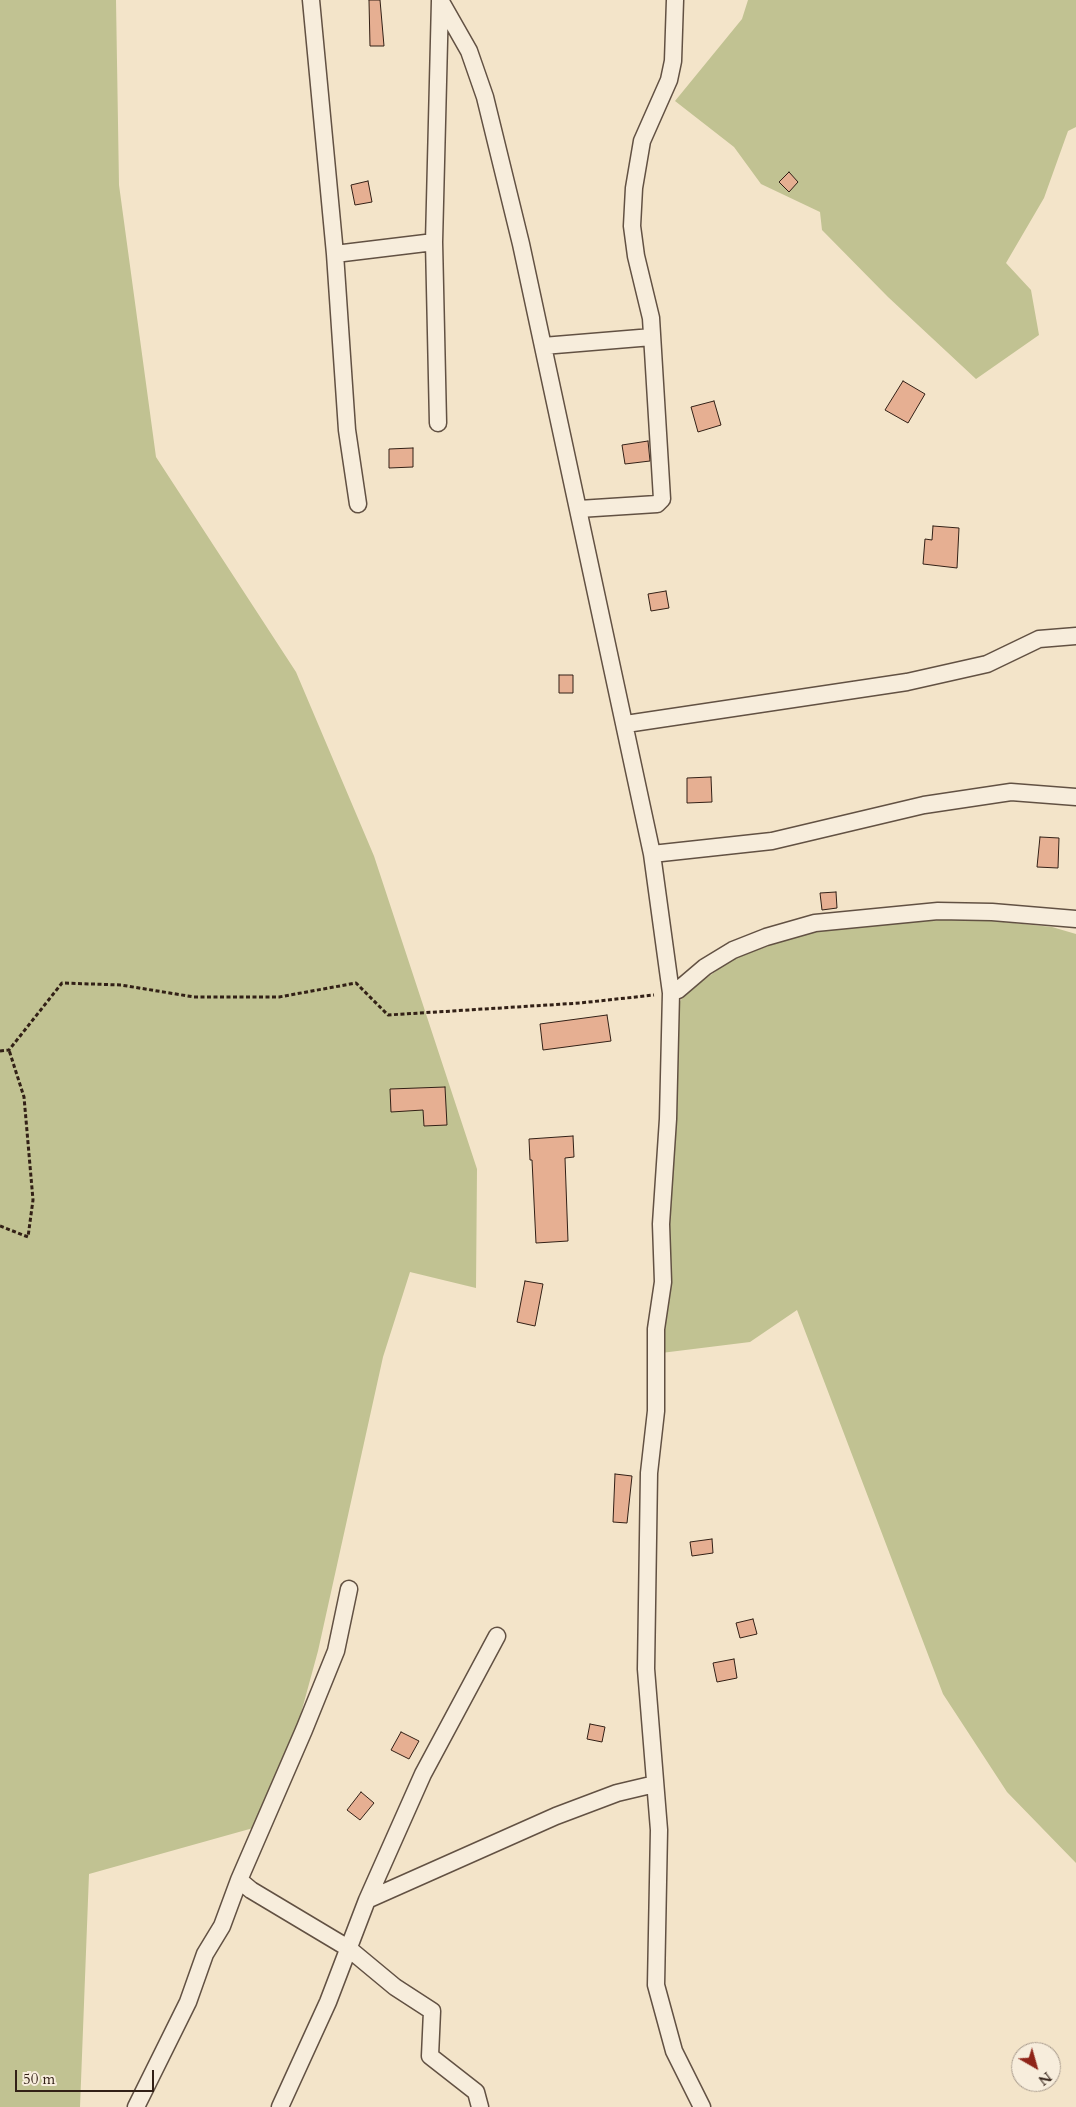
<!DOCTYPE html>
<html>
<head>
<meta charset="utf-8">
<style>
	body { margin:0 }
	#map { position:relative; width:1076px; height:2107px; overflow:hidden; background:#f3e4c9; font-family:Cardo,serif }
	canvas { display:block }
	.north { position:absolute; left:1011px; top:2042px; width:50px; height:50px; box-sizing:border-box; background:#f7eddc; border:1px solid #a89b8d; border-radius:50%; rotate:142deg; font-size:14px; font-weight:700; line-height:20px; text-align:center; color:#322016 }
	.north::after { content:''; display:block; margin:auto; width:18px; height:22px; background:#8f2418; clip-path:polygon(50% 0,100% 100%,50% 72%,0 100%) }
	.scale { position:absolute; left:15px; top:2070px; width:139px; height:22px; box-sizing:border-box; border:2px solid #322016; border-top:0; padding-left:6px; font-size:15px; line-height:18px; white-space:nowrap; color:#322016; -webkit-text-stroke:4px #f7eddc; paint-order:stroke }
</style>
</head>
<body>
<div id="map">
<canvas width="1076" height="2107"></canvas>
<div class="north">N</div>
<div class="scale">50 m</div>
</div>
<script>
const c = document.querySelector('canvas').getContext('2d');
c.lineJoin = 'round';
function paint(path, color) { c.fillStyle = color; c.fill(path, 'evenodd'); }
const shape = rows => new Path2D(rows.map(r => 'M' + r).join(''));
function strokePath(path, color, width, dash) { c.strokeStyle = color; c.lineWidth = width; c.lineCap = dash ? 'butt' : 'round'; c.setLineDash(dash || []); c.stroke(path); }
paint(shape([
	[0,0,116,0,119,185,156,457,296,672,374,856,477,1169,476,1288,410,1272,383,1357,318,1651,271,1823,89,1874,80,2107,0,2107],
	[748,0,1076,0,1076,127,1068,131,1044,198,1006,263,1031,290,1039,335,976,379,888,297,822,230,820,212,761,184,734,147,675,101,742,19],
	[965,918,1052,927,1076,934,1076,1863,1007,1792,943,1694,797,1310,750,1342,653,1354,666,1022,685,994,735,957,817,930]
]), '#c1c292');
const building = shape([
	[369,0,380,0,384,46,370,46,369,0],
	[789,172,798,182,789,192,779,182,789,172],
	[368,181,372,202,355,205,351,185,368,181],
	[903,381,925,394,908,423,885,410,903,381],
	[714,401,721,425,698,432,691,407,714,401],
	[648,441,650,461,625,464,622,445,648,441],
	[413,448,413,467,389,468,389,449,413,448],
	[933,526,959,528,957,568,923,564,925,539,932,540,933,526],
	[666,591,669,608,651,611,648,594,666,591],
	[559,675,573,675,573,693,559,693,559,675],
	[711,777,712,802,687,803,687,778,711,777],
	[1040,837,1059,838,1058,868,1037,867,1040,837],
	[836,892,837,908,822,910,820,893,836,892],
	[607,1015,611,1041,543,1050,540,1024,607,1015],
	[445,1087,447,1125,424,1126,423,1110,391,1112,390,1089,445,1087],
	[573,1136,574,1157,565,1158,568,1241,536,1243,532,1160,530,1160,529,1139,573,1136],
	[525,1281,543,1284,535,1326,517,1322,525,1281],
	[615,1474,632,1476,627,1523,613,1522,615,1474],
	[712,1539,713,1553,692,1556,690,1542,712,1539],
	[753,1619,757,1634,740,1638,736,1623,753,1619],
	[734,1659,737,1678,717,1682,713,1663,734,1659],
	[590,1724,605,1727,602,1742,587,1739,590,1724],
	[401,1732,419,1741,409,1759,391,1750,401,1732],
	[361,1792,374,1803,360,1820,347,1810,361,1792]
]);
paint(building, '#e6af92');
strokePath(building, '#322016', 1);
const street = shape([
	[311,0,335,254,347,430,358,504],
	[440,0,469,51,485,97,521,244,652,854,671,993,668,1119,661,1224,663,1282,656,1329,656,1411,649,1473,646,1669,659,1830,656,1985,674,2051,702,2107],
	[335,254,434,242],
	[543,346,652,337],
	[438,423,434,242,440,1],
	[579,509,657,504,662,499,651,318,636,256,632,226,634,188,642,141,669,80,673,61,675,0],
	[626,724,907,682,987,664,1039,639,1076,636],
	[652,854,772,841,924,805,1011,792,1076,797],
	[671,993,678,990,705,967,733,950,766,937,815,923,938,911,992,912,1076,919],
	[239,1880,251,1890,348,1948,395,1987,432,2011,430,2056,476,2092,480,2107],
	[367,1900,556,1816,617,1793,655,1784],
	[136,2107,188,2002,205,1954,222,1926,239,1880,304,1730,336,1651,349,1589],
	[280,2107,328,2002,367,1900,423,1774,497,1636]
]);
strokePath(street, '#625143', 19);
strokePath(shape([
	[0,1051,9,1050,62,983,121,985,194,997,279,997,356,983,388,1015,580,1003,654,995],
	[0,1226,28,1237,33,1200,24,1097,9,1050]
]), '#322016', 3, [4, 2.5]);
strokePath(street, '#f7eddc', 16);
</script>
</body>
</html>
